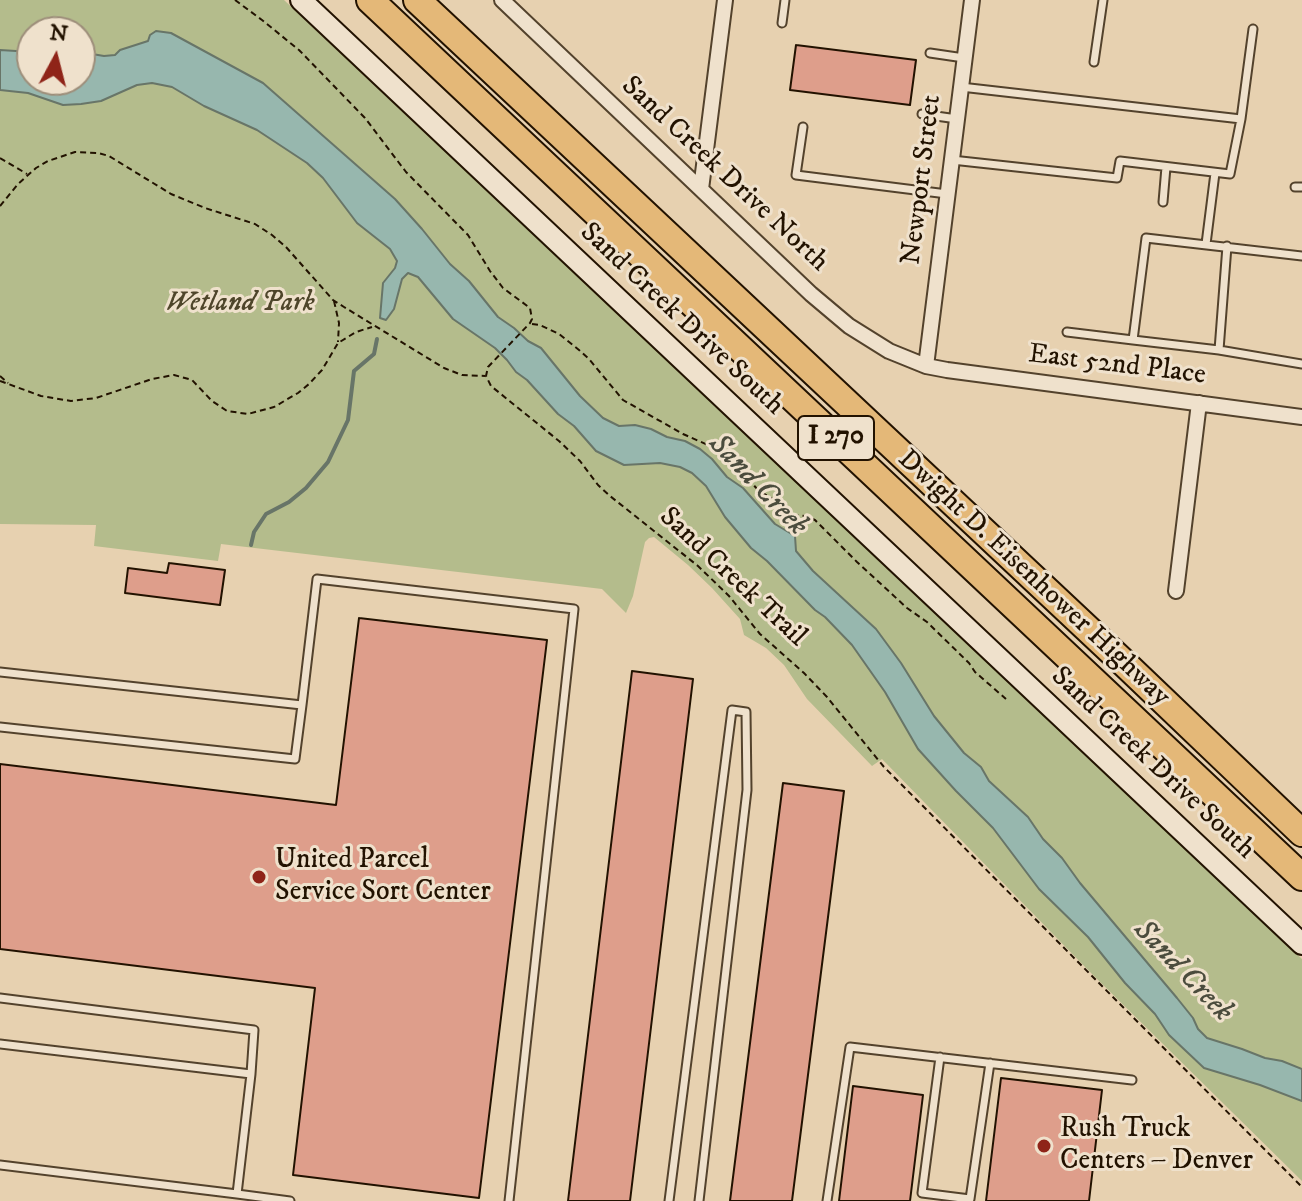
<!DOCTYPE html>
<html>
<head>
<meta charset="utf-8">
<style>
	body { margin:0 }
	#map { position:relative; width:1302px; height:1201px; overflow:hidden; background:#e7d1b0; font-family:"IM FELL DW Pica",serif }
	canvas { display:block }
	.north { position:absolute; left:16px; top:16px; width:80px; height:80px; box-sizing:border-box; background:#efe1cc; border:2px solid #9d8e7a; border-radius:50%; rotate:7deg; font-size:22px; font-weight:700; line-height:32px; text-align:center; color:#221200 }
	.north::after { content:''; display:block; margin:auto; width:28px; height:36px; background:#8f2418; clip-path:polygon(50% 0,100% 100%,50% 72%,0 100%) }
</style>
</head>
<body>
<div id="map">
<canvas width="1302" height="1201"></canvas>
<div class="north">N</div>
</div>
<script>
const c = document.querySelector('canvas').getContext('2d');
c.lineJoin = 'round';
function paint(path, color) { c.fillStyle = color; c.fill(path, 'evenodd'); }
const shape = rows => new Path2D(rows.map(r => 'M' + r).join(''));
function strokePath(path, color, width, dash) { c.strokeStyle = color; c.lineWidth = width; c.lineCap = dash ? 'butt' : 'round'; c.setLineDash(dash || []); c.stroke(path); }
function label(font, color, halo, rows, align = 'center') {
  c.font = font + ' "IM FELL DW Pica",serif'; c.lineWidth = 6; c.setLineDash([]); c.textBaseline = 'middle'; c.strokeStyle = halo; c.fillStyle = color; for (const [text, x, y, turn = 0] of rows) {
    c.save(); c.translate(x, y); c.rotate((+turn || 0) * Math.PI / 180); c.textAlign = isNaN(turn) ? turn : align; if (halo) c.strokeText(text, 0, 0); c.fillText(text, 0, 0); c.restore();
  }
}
paint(shape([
	[0,0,284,0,1302,959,1302,1069,1282,1061,1265,1059,1242,1049,1207,1038,1198,1029,1193,1018,1177,998,1080,883,1062,858,1043,839,1028,817,989,781,981,767,964,753,934,716,901,663,876,629,813,571,796,550,795,536,775,524,743,488,727,477,717,466,702,483,706,486,725,517,751,548,767,561,815,610,825,617,852,645,885,692,918,749,956,791,993,828,1039,889,1088,937,1125,983,1155,1014,1169,1035,1204,1068,1260,1085,1302,1101,1302,1181,1092,974,882,759,872,766,807,699,784,665,766,648,744,635,740,619,712,588,688,565,654,537,649,538,645,542,633,596,626,613,602,589,221,544,218,561,94,546,96,525,0,524],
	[32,32,80,32,80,80,32,80]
]), '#b4bc8c');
const water = shape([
	[156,31,171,33,263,83,395,199,422,229,450,264,469,281,498,317,514,328,528,341,541,348,580,396,603,418,619,426,635,425,651,429,667,437,685,441,700,449,712,459,727,477,743,488,775,524,795,536,796,551,813,571,876,629,901,663,934,716,964,753,981,767,989,781,1028,817,1043,839,1062,858,1080,883,1177,998,1193,1018,1198,1029,1207,1038,1242,1049,1265,1058,1282,1061,1302,1069,1302,1101,1260,1085,1204,1068,1169,1035,1155,1014,1125,983,1088,937,1039,889,993,828,956,791,918,749,885,692,852,645,825,617,815,610,767,561,751,548,725,517,706,486,692,473,680,467,660,463,624,465,596,451,574,426,558,414,527,380,516,372,507,360,495,348,453,319,418,277,408,273,402,279,394,309,386,320,380,318,383,283,395,268,397,261,390,249,357,223,323,178,307,163,257,130,204,106,172,87,152,83,137,85,101,101,81,104,63,105,28,93,0,90,0,50,32,52,32,80,80,80,80,52,104,56,115,55,120,50,148,41,150,35,156,31]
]);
paint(water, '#97b7ae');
strokePath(water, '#687568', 2);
strokePath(shape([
	[251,545,254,532,266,514,289,502,306,488,328,462,348,420,354,371,374,354,377,339]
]), '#687568', 4);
const building = shape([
	[796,45,916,60,910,105,790,90,796,45],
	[169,563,225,570,220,605,125,593,128,568,167,573,169,563],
	[359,618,547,640,479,1198,293,1175,315,988,0,949,0,764,336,805,359,618],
	[632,671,693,679,630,1201,568,1201,632,671],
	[783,783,844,791,792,1201,730,1201,783,783],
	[1001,1078,1102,1090,1089,1201,986,1201,1001,1078],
	[853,1086,923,1095,910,1201,839,1201,853,1086]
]);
paint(building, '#de9e8b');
strokePath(building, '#221200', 2);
const service = shape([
	[782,23,785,0],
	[930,53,964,58],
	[1094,62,1103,0],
	[961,87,1241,119,1253,29],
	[922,114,957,119],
	[803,127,796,175,947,194],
	[952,160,1117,178,1120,161,1230,174,1241,119],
	[1295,187,1302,187],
	[1163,202,1166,167],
	[1206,244,1215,173],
	[1302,256,1146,238,1133,340,1219,350,1302,364],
	[1067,332,1133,340],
	[1219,350,1227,246],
	[0,672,302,705,317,579,574,609,509,1201],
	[0,727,295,759,302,705],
	[0,998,254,1030,251,1074],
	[0,1044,251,1074,237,1194,290,1201],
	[940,1057,922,1193,970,1199,990,1063],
	[0,1165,237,1194],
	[669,1201,732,710,746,712,747,790,699,1201],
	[827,1201,850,1047,1132,1080]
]);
const minor = shape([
	[502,0,811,294,849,326,889,351,926,366,947,370,1302,417],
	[701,189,725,0],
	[926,366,972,0],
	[1176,591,1199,403]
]);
const secondary = shape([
	[301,0,1302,944]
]);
const motorway = shape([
	[370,0,1302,877],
	[417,0,1124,663,1302,833]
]);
strokePath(service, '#53422c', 11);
strokePath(minor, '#53422c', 18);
strokePath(secondary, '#221200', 24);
strokePath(motorway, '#221200', 30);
strokePath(shape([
	[235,0,262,20,299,50,365,118,406,172,468,235,490,271,503,288,530,308,532,319,530,323,488,367,486,376,491,386,559,441,580,461,598,485,610,496,698,566,729,596,760,634,804,673,827,697,884,767,1302,1187],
	[0,158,27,174],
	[0,206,18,184,36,168,48,161,75,152,98,153,109,156,171,194,205,208,255,224,272,235,286,247,333,300,344,307,444,368,462,375,485,376],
	[334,301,339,323,338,342],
	[532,324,540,325,559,334,579,350,589,359,623,400,683,434,717,449,731,460,759,491,773,499,781,510,788,515,805,516,815,520,857,562,907,608,927,622,969,663,975,672,1006,699],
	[0,376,8,383],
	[0,381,41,396,71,401,96,398,152,379,174,375,192,380,212,401,227,411,248,414,274,407,298,393,309,384,322,370,338,343,356,332,372,327]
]), '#221200', 2, [6, 4]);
strokePath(service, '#efe1cc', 7);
strokePath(minor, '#efe1cc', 14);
strokePath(secondary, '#efe1cc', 20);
strokePath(motorway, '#e4b878', 26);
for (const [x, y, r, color] of [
	[259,877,8,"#8f2418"],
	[1044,1146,8,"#8f2418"]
]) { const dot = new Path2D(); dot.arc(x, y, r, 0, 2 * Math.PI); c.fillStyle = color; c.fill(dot); strokePath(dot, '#efe1cc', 3); }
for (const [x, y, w] of [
	[836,438,76]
]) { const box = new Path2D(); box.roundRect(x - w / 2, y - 22, w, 44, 6); c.fillStyle = '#efe1cc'; c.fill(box); strokePath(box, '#221200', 2); }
label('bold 26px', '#221200', null, [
	["I 270",836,438]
]);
label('28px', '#221200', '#efe1cc', [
	["Sand Creek Drive North",724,175,43],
	["Newport Street",923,180,-83],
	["Sand Creek Drive South",681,320,43],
	["East 52nd Place",1117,366,7],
	["Sand Creek Trail",732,578,43],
	["Dwight D. Eisenhower Highway",1033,579,43],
	["Sand Creek Drive South",1152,764,43]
]);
label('italic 28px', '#4e452a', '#efe1cc', [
	["Wetland Park",240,304]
]);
label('28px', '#221200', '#efe1cc', [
	["United Parcel",275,861],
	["Service Sort Center",275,893],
	["Rush Truck",1060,1130],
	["Centers – Denver",1060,1162]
], 'left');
label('italic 30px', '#4b4c3d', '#efe1cc', [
	["Sand Creek",757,486,46],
	["Sand Creek",1182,972,46]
]);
</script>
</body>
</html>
